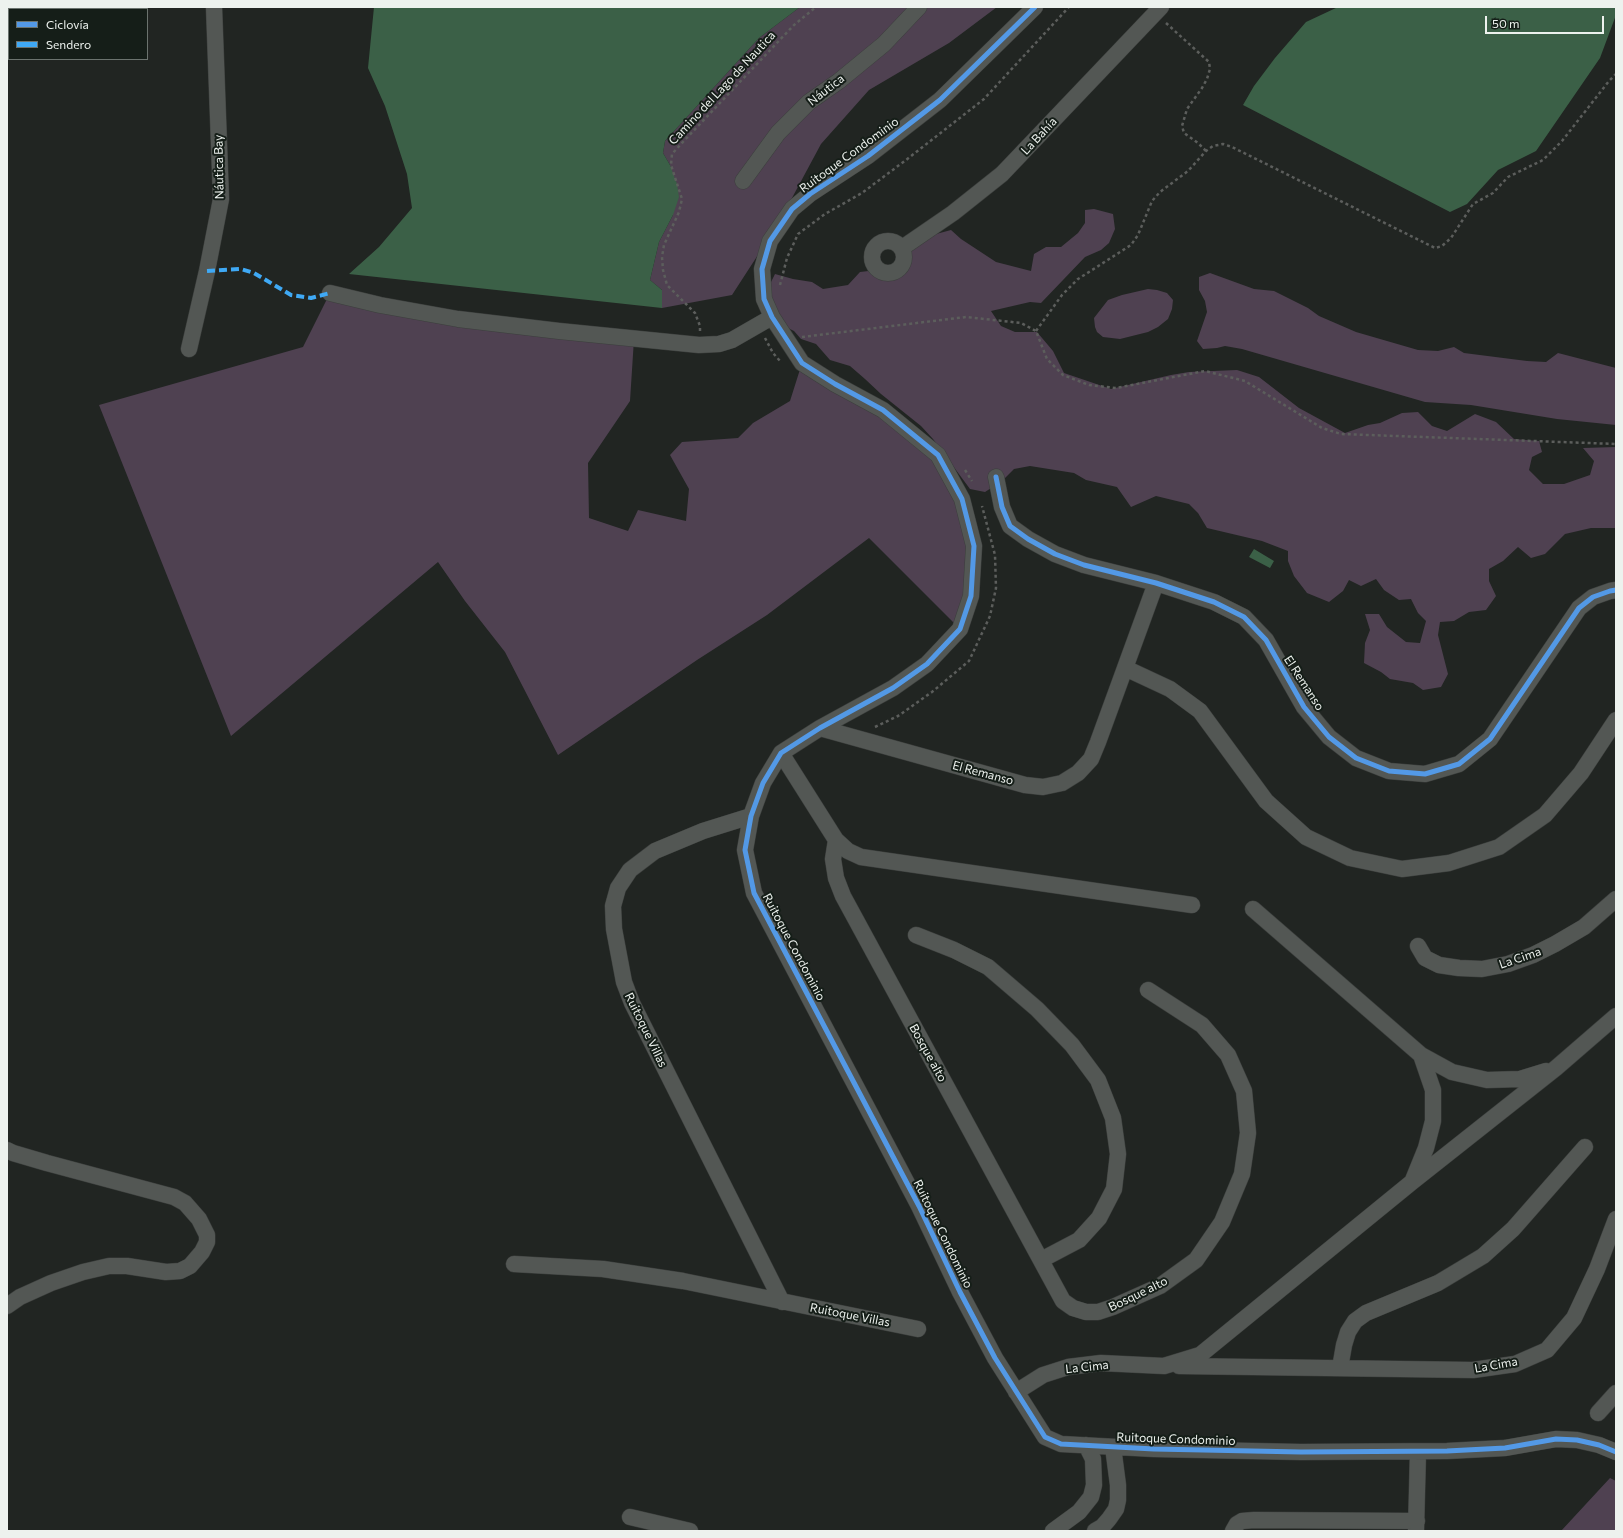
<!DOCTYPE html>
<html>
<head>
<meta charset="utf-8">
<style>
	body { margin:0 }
	#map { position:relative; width:1623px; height:1538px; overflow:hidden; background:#212522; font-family:Commissioner,sans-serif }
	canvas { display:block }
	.frame { position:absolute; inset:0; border:8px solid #edf2ee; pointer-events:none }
	.legend { position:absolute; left:8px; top:8px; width:140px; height:52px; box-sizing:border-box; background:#151e18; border:1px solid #6b736e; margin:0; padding:5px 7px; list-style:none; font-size:12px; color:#edf2ee }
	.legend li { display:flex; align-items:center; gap:8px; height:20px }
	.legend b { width:20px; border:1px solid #6b736e }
	.scale { position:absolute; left:1485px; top:16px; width:119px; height:18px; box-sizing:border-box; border:2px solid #edf2ee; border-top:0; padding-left:5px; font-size:12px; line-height:14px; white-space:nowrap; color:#edf2ee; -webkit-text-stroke:3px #151e18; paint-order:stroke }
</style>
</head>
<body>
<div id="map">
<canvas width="1623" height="1538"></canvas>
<div class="frame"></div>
<ul class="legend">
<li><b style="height:5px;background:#5399e6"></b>Ciclovía</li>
<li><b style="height:5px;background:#3fa9f5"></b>Sendero</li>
</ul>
<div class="scale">50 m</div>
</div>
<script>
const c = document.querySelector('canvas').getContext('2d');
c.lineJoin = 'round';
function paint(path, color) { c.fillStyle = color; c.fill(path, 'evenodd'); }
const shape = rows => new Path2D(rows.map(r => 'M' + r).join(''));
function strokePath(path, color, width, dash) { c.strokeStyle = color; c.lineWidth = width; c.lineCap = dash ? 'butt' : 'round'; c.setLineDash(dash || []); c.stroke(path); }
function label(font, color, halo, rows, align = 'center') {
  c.font = font + ' Commissioner,sans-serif'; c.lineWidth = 4; c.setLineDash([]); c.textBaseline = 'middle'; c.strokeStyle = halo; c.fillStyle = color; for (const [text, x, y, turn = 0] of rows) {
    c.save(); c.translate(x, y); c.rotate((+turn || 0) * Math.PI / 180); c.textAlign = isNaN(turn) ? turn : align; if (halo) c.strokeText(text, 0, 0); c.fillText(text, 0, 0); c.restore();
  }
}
paint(shape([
	[800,7,997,7,949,43,869,90,821,144,778,224,732,295,662,308,662,290,650,280,659,242,673,215,670,165,663,153,665,141,759,38],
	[1094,209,1113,214,1115,229,1109,243,1101,250,1085,257,1041,303,1030,302,991,311,1001,326,1015,332,1037,332,1053,351,1064,373,1111,389,1171,375,1189,372,1237,370,1259,377,1299,408,1345,433,1368,425,1380,423,1402,413,1418,412,1432,426,1447,431,1475,414,1496,422,1514,439,1539,441,1542,452,1532,457,1529,470,1543,484,1564,484,1590,475,1594,461,1583,448,1616,447,1616,528,1591,528,1565,534,1545,554,1531,558,1518,547,1503,561,1489,569,1489,581,1496,596,1486,610,1469,612,1454,621,1440,622,1438,635,1448,674,1441,687,1423,690,1413,683,1390,679,1381,672,1364,663,1365,643,1370,630,1365,614,1379,614,1387,627,1406,642,1420,643,1426,621,1418,613,1411,599,1399,600,1384,590,1376,579,1361,586,1349,580,1343,591,1329,602,1307,593,1294,576,1288,561,1288,551,1262,541,1207,528,1198,513,1189,504,1156,496,1131,507,1117,487,1086,480,1074,473,1030,466,1014,469,1002,481,985,492,970,489,933,439,921,426,881,394,865,379,850,366,830,360,816,344,801,339,794,331,782,325,773,308,769,286,775,274,793,279,812,282,823,289,848,285,860,272,886,269,899,265,925,237,951,230,961,239,996,262,1031,271,1034,254,1046,247,1061,247,1078,233,1085,223,1085,210],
	[1210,273,1254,289,1274,291,1308,308,1319,316,1356,332,1418,350,1438,351,1454,347,1464,353,1527,361,1546,362,1558,353,1616,368,1616,425,1557,419,1471,405,1425,402,1242,349,1225,346,1217,348,1203,349,1197,341,1207,312,1205,301,1199,290,1199,277],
	[1148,289,1157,290,1167,293,1173,300,1172,309,1168,319,1158,327,1148,332,1120,339,1103,337,1097,332,1095,327,1094,318,1108,300,1122,295],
	[330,293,634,339,630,401,588,463,589,518,628,531,638,510,686,521,689,489,670,455,682,442,738,438,753,423,790,401,802,363,938,455,974,546,960,629,869,538,767,615,697,660,558,755,505,652,465,601,438,562,231,736,99,405,303,347],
	[1610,1478,1616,1481,1616,1531,1561,1531]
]), '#4f4151');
paint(shape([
	[374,7,800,7,759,38,665,141,663,153,670,165,677,184,679,197,673,215,659,242,650,280,662,290,662,308,349,274,379,247,412,208,407,174,385,106,368,68],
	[1338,7,1616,7,1616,15,1600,58,1536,151,1498,170,1467,204,1450,212,1243,105,1254,86,1275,58,1306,22],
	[1254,549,1274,561,1270,568,1249,557]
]), '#3b6047');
const minor = shape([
	[1035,7,940,100,868,156,810,194,792,209,770,241,762,269,764,299,772,317,802,363,835,384,883,410,938,455,962,499,974,546,971,596,960,629,927,664,893,688,820,728,781,753,763,783,751,816,745,850,754,893,919,1206,960,1292,995,1358,1045,1437,1061,1444,1154,1449,1301,1452,1447,1451,1505,1448,1556,1439,1577,1440,1599,1445,1616,1452],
	[743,181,778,133,809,102,839,81,884,44,919,7],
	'872 257a16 16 0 1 1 32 0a16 16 0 1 1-32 0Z',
	[902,248,953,213,1002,174,1161,7],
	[330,293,380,305,458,319,559,331,699,345,719,344,732,340,772,317],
	[189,349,207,271,221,199,214,7],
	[996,477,1002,507,1010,526,1028,539,1055,554,1084,565,1156,583,1214,602,1244,617,1266,640,1304,707,1329,737,1356,758,1389,771,1425,774,1459,764,1490,739,1579,608,1593,597,1610,591,1616,590],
	[1125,668,1170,689,1200,711,1266,801,1306,837,1350,858,1402,869,1449,863,1499,847,1545,815,1581,773,1616,720],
	[820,728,1025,785,1043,787,1062,783,1078,773,1091,759,1098,742,1156,583],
	[781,753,836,840,848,851,861,857,1192,905],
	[751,816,703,831,655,851,630,870,618,888,613,906,614,929,624,982,632,1003,782,1302],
	[836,840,833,859,836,878,843,896,1063,1301,1073,1308,1086,1312,1098,1312,1113,1307,1160,1286,1196,1260,1222,1222,1242,1174,1248,1133,1244,1091,1228,1055,1202,1025,1148,990],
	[1253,909,1421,1055,1452,1072,1487,1080,1520,1079,1546,1071],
	[916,935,954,950,988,967,1037,1009,1072,1045,1098,1080,1113,1118,1118,1154,1114,1189,1099,1218,1079,1240,1041,1260],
	[1418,946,1425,958,1439,965,1459,968,1482,969,1508,964,1533,955,1555,944,1584,927,1616,899],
	[7,1150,13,1153,47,1163,174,1197,185,1203,199,1219,207,1235,207,1242,202,1252,190,1266,180,1271,166,1272,127,1266,109,1266,83,1272,51,1283,20,1297,7,1306],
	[1413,1180,1426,1148,1433,1121,1433,1090,1421,1055],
	[514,1264,603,1269,683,1281,918,1329],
	[1179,1366,1473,1370,1515,1364,1547,1350,1574,1318,1597,1269,1616,1219],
	[1340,1368,1344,1345,1348,1332,1355,1321,1366,1313,1438,1283,1483,1256,1513,1229,1585,1147],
	[1016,1392,1043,1375,1068,1367,1101,1363,1164,1366,1200,1355,1412,1182,1556,1068,1616,1016],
	[1598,1413,1616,1393],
	[630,1517,690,1531],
	[1416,1530,1418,1452],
	[1053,1531,1079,1512,1091,1497,1094,1485,1093,1459,1086,1445],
	[1095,1531,1102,1527,1109,1519,1116,1509,1118,1500,1118,1485,1113,1447],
	[1233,1531,1237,1524,1242,1521,1254,1520,1417,1521]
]);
strokePath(minor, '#3c3f3d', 17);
strokePath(shape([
	[1166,23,1209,62,1210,69,1207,79,1202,88,1187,109,1182,126,1184,133,1198,143,1206,151],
	[780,285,787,258,798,234,825,214,862,193,906,160,984,99,1069,7],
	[700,331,700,326,695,313,667,285,663,270,662,257,664,245,679,212,682,199,671,165,672,154,681,144,794,25,816,7],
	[1036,331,1062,295,1078,279,1131,245,1138,235,1152,201,1160,192,1188,171,1206,151,1213,146,1223,144,1232,147,1435,248,1442,246,1451,238,1473,204,1493,193,1508,177,1543,160,1562,141,1609,81,1616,74],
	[802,337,966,317,1021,323,1036,331,1047,359,1063,375,1089,385,1116,388,1205,371,1245,381,1322,428,1341,434,1616,444],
	[765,338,773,353,780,361],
	[965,470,972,481],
	[875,727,898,716,932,692,969,661,990,616,996,588,995,555,982,506]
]), '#5c5e5c', 2.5, [3, 3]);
strokePath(minor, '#535754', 16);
strokePath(shape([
	[207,271,241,269,254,273,291,295,311,298,330,293]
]), '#3fa9f5', 4, [8, 4]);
strokePath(shape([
	[1035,7,940,100,868,156,810,194,792,209,770,241,762,269,764,299,772,317,802,363,835,384,883,410,938,455,962,499,974,546,971,596,960,629,927,664,893,688,820,728,781,753,763,783,751,816,745,850,754,893,919,1206,960,1292,995,1358,1045,1437,1061,1444,1154,1449,1301,1452,1447,1451,1505,1448,1556,1439,1577,1440,1599,1445,1616,1452],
	[996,477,1002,507,1010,526,1028,539,1055,554,1084,565,1156,583,1214,602,1244,617,1266,640,1304,707,1329,737,1356,758,1389,771,1425,774,1459,764,1490,739,1579,608,1593,597,1610,591,1616,590]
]), '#5399e6', 5);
label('12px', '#edf2ee', '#151e18', [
	["Camino del Lago de Nautica",722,88,-47],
	["Náutica",826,90,-38],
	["La Bahía",1039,136,-47],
	["Ruitoque Condominio",849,155,-36],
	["Náutica Bay",219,167,-91],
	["El Remanso",1304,683,57],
	["El Remanso",983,773,15],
	["Ruitoque Condominio",794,947,62],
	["La Cima",1520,958,-19],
	["Ruitoque Villas",646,1030,64],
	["Bosque alto",928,1053,61],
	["Ruitoque Condominio",943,1234,64],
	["Bosque alto",1138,1294,-26],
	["Ruitoque Villas",850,1315,11],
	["La Cima",1496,1365,-10],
	["La Cima",1087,1367,-6],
	["Ruitoque Condominio",1176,1439,2]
]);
</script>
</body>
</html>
